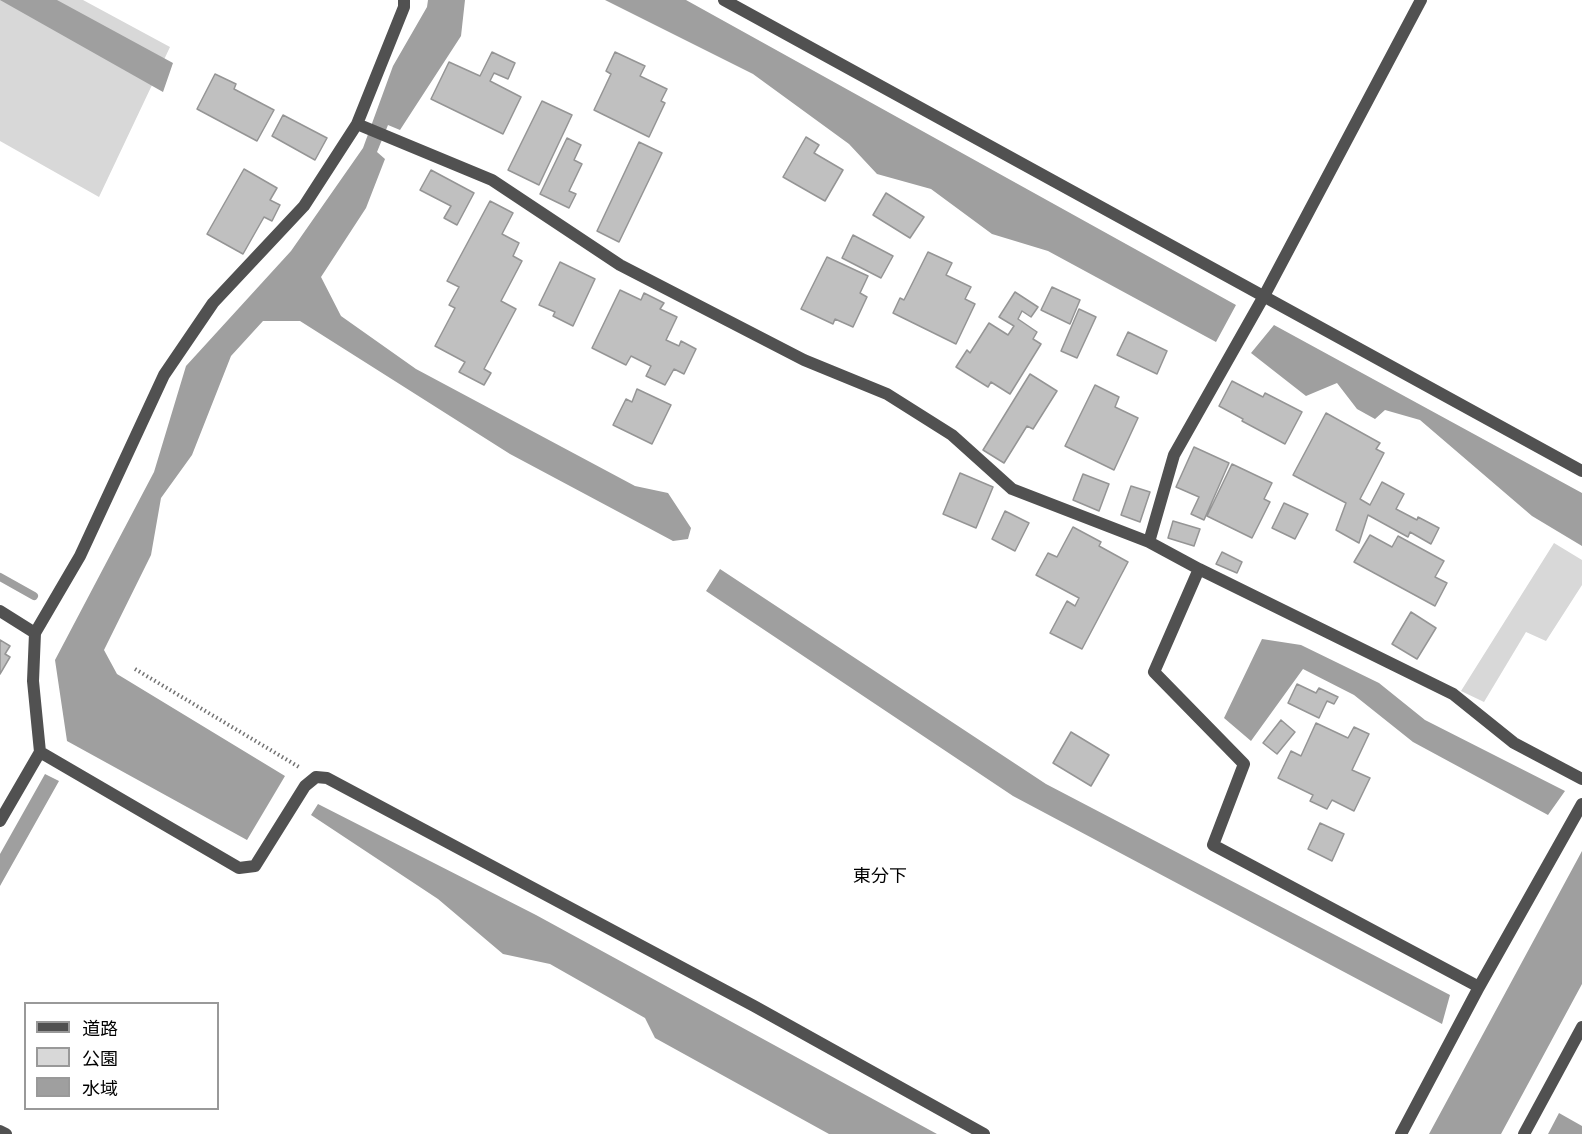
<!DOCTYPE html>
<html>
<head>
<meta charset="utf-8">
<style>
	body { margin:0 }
	#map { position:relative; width:1582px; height:1134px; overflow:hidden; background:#fff; font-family:"Fira Sans","Noto Sans JP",sans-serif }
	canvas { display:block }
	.legend { position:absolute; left:24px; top:1002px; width:195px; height:108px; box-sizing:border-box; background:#fff; border:2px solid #999; margin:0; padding:8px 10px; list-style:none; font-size:18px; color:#000 }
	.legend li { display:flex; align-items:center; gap:12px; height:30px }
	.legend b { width:30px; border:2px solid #999 }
</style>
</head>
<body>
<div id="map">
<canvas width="1582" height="1134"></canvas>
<ul class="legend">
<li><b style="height:8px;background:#515151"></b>道路</li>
<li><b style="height:16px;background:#d8d8d8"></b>公園</li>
<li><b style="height:16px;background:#9f9f9f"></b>水域</li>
</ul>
</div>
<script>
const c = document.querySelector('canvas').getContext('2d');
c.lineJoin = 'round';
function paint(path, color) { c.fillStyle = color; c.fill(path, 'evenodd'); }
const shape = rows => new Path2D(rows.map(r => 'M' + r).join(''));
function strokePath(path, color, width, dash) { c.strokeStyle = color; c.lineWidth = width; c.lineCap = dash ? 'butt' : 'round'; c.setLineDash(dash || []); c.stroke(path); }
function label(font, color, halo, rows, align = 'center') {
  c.font = font + ' "Fira Sans","Noto Sans JP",sans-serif'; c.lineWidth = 5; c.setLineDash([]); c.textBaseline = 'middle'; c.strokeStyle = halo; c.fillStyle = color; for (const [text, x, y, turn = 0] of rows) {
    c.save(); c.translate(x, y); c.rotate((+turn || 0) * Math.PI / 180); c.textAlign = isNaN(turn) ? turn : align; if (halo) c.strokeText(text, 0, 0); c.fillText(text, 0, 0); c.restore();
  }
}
paint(shape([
	[0,0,83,0,170,47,99,197,0,141],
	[1554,543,1582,560,1582,585,1546,641,1526,632,1484,702,1461,691]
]), '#d8d8d8');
paint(shape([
	[0,0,57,0,173,63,163,92],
	[428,0,465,0,461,36,400,130,388,125,377,152,385,159,366,208,321,277,341,316,416,369,635,486,668,493,691,528,688,539,673,541,510,454,300,321,263,321,231,356,192,455,161,498,151,555,104,650,117,674,285,776,247,840,67,741,55,660,154,472,186,366,291,251,363,148,393,66,427,7],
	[605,0,686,0,1236,305,1216,342,1048,251,992,234,931,189,877,174,849,144,753,74],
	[1274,325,1582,493,1582,546,1532,516,1420,420,1385,410,1375,419,1357,409,1337,383,1306,396,1251,353],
	[720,569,1046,784,1450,995,1442,1024,1013,796,706,591],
	[1262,639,1301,645,1379,683,1425,720,1565,791,1548,815,1413,742,1354,695,1303,669,1251,741,1224,718],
	[45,774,59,781,0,886,0,854],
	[318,804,536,915,937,1134,829,1134,655,1038,645,1018,550,964,503,954,438,899,311,815],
	[1582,851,1582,984,1501,1134,1429,1134],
	[1559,1113,1582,1126,1582,1134,1548,1134]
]), '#9f9f9f');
strokePath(shape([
	[0,577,34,596]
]), '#9f9f9f', 8);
const building = shape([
	[492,52,515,63,508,79,494,73,490,81,521,97,503,134,431,99,449,62,480,76,492,52],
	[615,52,645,66,640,76,667,89,661,101,665,103,649,137,594,110,611,74,606,71,615,52],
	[215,74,236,84,234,89,274,110,257,141,197,109,215,74],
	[542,101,572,115,539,185,508,170,542,101],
	[283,115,327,138,315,160,272,136,283,115],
	[806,137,819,145,814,153,843,170,825,201,783,177,806,137],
	[567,138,581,145,574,160,582,164,569,191,576,194,569,208,540,194,567,138],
	[639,142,662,153,619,242,597,231,639,142],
	[244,169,277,188,270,200,280,205,272,221,264,217,243,254,207,234,244,169],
	[431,170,474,193,457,225,444,218,451,206,420,190,431,170],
	[886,193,924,217,910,238,873,215,886,193],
	[490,201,513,213,502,234,519,243,513,256,522,261,501,301,516,309,484,369,491,373,484,385,459,372,465,362,435,346,455,308,449,305,459,287,447,281,490,201],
	[853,235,893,256,881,278,842,258,853,235],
	[928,252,952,263,946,275,971,287,965,299,975,304,956,344,893,313,900,298,904,300,928,252],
	[827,257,868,276,860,293,867,297,853,327,835,319,833,324,801,309,827,257],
	[560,262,595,279,573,326,553,316,555,312,539,305,560,262],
	[1052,287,1080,300,1070,324,1041,310,1052,287],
	[620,290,641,300,644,293,664,303,660,309,677,317,666,340,679,346,681,341,696,349,684,374,674,369,665,385,646,376,651,366,631,356,626,365,592,348,620,290],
	[1015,292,1038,307,1031,317,1022,311,1018,319,1037,332,1033,339,1041,344,1010,394,991,382,988,387,956,367,967,350,970,353,989,323,1008,335,1014,326,999,317,1015,292],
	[1079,309,1096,317,1077,358,1061,351,1079,309],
	[1128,332,1167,351,1157,374,1117,355,1128,332],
	[1030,374,1057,391,1033,429,1027,426,1004,463,983,450,1030,374],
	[1232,381,1263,397,1265,393,1302,412,1285,444,1242,421,1243,419,1219,406,1232,381],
	[1095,385,1119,397,1115,407,1138,418,1114,470,1065,446,1095,385],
	[637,389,671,405,652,444,613,425,626,399,632,402,637,389],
	[1326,413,1380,443,1376,449,1384,453,1360,499,1370,505,1382,482,1404,494,1396,509,1417,520,1418,517,1439,528,1431,544,1410,532,1408,537,1368,515,1359,543,1336,530,1346,503,1293,475,1326,413],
	[1194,447,1229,463,1204,520,1191,514,1199,497,1176,487,1194,447],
	[1232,464,1272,483,1264,499,1270,502,1252,538,1207,516,1232,464],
	[960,473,993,487,976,528,943,514,960,473],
	[1083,474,1109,484,1099,511,1073,500,1083,474],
	[1131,486,1150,492,1140,522,1121,515,1131,486],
	[1284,503,1308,514,1295,539,1272,528,1284,503],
	[1005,511,1029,523,1015,551,992,539,1005,511],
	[1173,521,1200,529,1194,546,1168,538,1173,521],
	[1073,527,1101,542,1099,546,1128,562,1082,649,1050,633,1067,601,1075,606,1079,598,1036,575,1048,553,1057,557,1073,527],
	[1370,535,1392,547,1398,536,1444,561,1435,577,1447,583,1435,606,1354,562,1370,535],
	[1222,552,1242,562,1237,573,1216,564,1222,552],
	[1411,612,1436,628,1417,659,1392,644,1411,612],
	[0,640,10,646,5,654,10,657,0,674,0,640],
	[1297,684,1316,693,1319,688,1338,697,1334,704,1327,701,1319,718,1288,703,1297,684],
	[1281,720,1295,732,1277,754,1263,743,1281,720],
	[1316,723,1348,738,1354,727,1369,734,1352,770,1370,778,1354,811,1332,800,1327,809,1310,801,1313,795,1278,778,1291,751,1301,756,1316,723],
	[1071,732,1109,755,1091,786,1053,763,1071,732],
	[1320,823,1344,834,1332,861,1308,849,1320,823]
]);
paint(building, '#c0c0c0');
strokePath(building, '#959595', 1.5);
strokePath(shape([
	[135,669,299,767]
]), '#737373', 4, [1.5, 3]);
strokePath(shape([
	[724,0,1582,471],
	[357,124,492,180,620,265,804,360,887,394,952,435,1012,489,1149,542,1199,569,1453,694,1514,743,1582,779],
	[1149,542,1174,455,1264,296,1421,0],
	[1199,569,1154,672,1244,764,1213,845,1479,987],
	[0,611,35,633],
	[40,752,239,868,255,866,305,786,316,777,327,778,754,1006,984,1134],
	[0,821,40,752,33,681,35,633,80,556,164,375,213,303,304,206,357,124,404,7,404,0],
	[0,1131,6,1134],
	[1401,1134,1479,987,1582,804],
	[1524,1134,1582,1027]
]), '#515151', 12);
label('18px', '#000', '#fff', [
	["東分下",880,877]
]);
</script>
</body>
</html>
